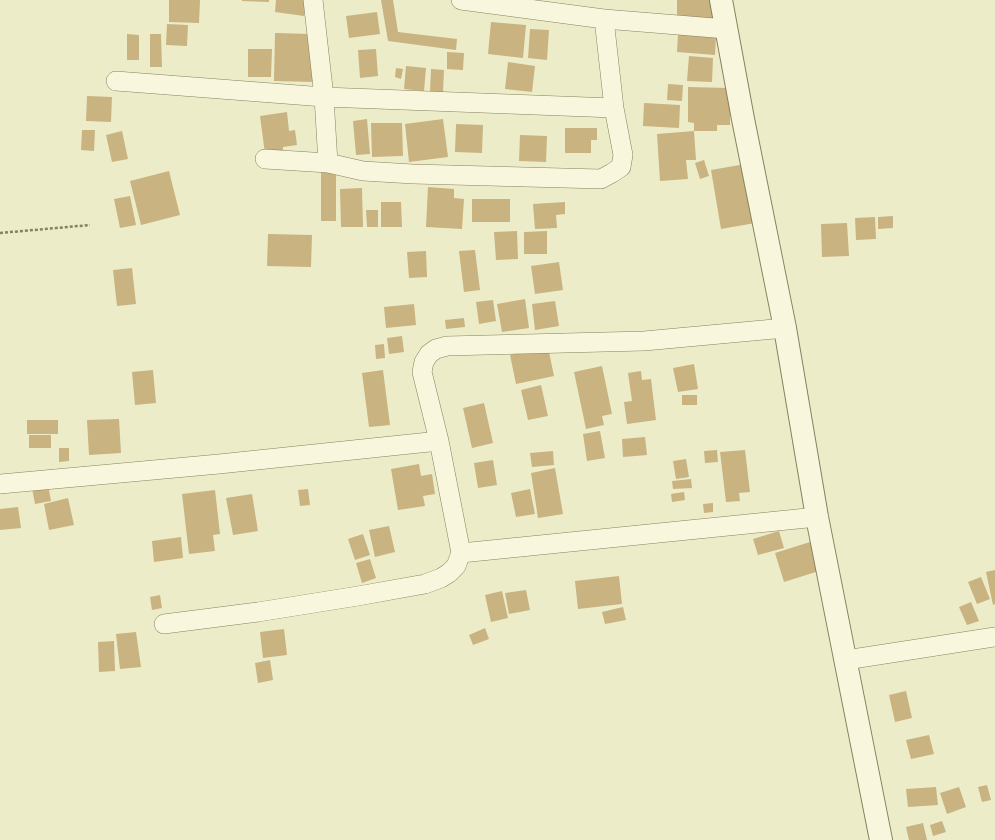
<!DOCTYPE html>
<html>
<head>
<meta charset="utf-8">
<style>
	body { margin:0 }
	canvas { display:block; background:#edecc9 }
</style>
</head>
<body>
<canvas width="995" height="840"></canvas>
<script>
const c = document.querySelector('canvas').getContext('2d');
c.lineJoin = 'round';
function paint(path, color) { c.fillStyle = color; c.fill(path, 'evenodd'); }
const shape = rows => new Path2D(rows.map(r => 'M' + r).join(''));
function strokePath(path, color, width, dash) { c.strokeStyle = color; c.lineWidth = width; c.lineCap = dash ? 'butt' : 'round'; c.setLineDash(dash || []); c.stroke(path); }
paint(shape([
	[169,0,200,0,199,23,169,22],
	[242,0,269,0,269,2,242,1],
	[276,0,306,0,304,16,275,12],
	[381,0,393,0,398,32,457,39,456,50,388,41],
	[677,0,717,0,717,19,677,18],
	[377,12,380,34,349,38,346,16],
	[491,22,526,25,523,58,488,54],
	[167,24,188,25,187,46,166,45],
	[530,29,549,30,547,60,528,58],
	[275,33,311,34,314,82,274,81],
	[678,33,716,36,715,55,677,52],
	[127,34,139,35,139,60,127,60],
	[150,34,161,34,162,67,150,67],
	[248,49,272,49,271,77,248,77],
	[376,49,378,76,360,78,358,50],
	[447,52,464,53,463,70,447,69],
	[689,56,713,58,712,82,687,81],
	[508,62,535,66,532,92,505,89],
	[406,66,426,68,424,91,404,89],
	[396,68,403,69,401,79,395,77],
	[431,69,444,70,443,92,430,92],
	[668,84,683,85,682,101,667,100],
	[688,87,730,88,730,125,717,125,717,131,694,131,694,123,688,122],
	[87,96,112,97,111,122,86,121],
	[644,103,680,105,679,128,643,126],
	[287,112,289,131,295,130,297,145,283,147,283,152,265,154,260,116],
	[367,119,370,154,356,155,353,121],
	[443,119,448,157,409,162,405,124],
	[371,123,402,123,403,156,372,157],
	[456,124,483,125,482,153,455,152],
	[565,128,597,128,597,140,591,140,591,153,565,153],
	[82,130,95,130,94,151,81,150],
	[122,131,128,159,112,162,106,135],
	[694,131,696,160,686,160,688,179,660,181,657,134],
	[520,135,547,136,546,162,519,161],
	[704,160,709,176,700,179,695,163],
	[751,163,761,222,721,229,711,170],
	[169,171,180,215,141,225,130,181],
	[336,171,336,221,321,221,321,172],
	[428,187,454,189,454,198,464,199,462,229,426,227],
	[362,188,363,227,341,227,340,189],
	[130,196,136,225,120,228,114,199],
	[472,199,510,199,510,222,472,222],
	[381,202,401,202,402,227,381,227],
	[565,202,565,214,556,215,557,228,535,229,533,204],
	[366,210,378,210,378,227,367,227],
	[893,216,893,228,878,229,878,217],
	[875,217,876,239,856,240,855,218],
	[847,223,849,256,822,257,821,224],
	[517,231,518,259,496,260,494,232],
	[547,231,547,254,524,254,524,232],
	[268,234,312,235,311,267,267,266],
	[475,250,480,290,464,292,459,251],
	[426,251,427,277,409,278,407,252],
	[559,262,563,290,535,294,531,266],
	[132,268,136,304,117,306,113,270],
	[525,299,529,328,502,332,497,304],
	[493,300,496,321,479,324,476,302],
	[555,301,559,326,535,330,532,304],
	[414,304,416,325,386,328,384,307],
	[464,318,465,327,446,329,445,320],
	[402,336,404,352,389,354,387,338],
	[384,344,385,358,376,359,375,345],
	[548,347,554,376,516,384,510,355],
	[694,364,698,389,678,392,673,368],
	[602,366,612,414,602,416,604,425,586,429,574,372],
	[153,370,156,403,135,405,132,372],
	[383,370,390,425,369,427,362,373],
	[641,371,642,380,651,379,656,420,627,424,624,402,632,401,628,373],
	[541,385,548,416,528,420,521,390],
	[682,395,697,395,697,405,682,405],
	[484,403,493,443,472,448,463,408],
	[119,419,121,453,89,455,87,420],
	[27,420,58,420,58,434,27,434],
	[600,431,605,458,587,461,583,434],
	[29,435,51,435,51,448,29,448],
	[645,437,647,455,623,457,622,439],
	[59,448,69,448,69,461,59,462],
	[717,450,718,462,705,463,704,451],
	[745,450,750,492,739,493,740,501,726,502,720,452],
	[553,451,554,465,532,467,530,453],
	[686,459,689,477,676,479,673,461],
	[493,460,497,485,478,488,474,463],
	[419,464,421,476,432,474,435,494,423,496,425,506,398,510,391,469],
	[555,468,563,514,538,518,531,473],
	[691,479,692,488,673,489,672,481],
	[48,485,51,501,35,504,32,488],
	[308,489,310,505,300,506,298,490],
	[530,489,535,514,516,517,511,493],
	[215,490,220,534,213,535,215,551,189,554,182,494],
	[684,492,685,500,672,502,671,494],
	[252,494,258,531,233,535,226,498],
	[68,498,74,525,49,530,44,504],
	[713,503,713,512,704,513,703,504],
	[18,507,21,528,0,530,0,509],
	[389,526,395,552,375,557,369,530],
	[779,531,784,548,758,555,753,539],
	[363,534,370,555,355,560,348,539],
	[181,537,183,558,154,562,152,541],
	[810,542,819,571,784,582,775,553],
	[370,559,376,578,362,583,356,563],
	[995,570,995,604,993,605,986,572],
	[619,576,622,604,578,609,575,581],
	[981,577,990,599,977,604,968,582],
	[526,590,530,610,509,614,505,593],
	[502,591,508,618,491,622,485,595],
	[160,595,162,608,152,610,150,597],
	[971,602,979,621,967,625,959,607],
	[623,607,626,620,605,624,602,612],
	[485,628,489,639,473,645,469,635],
	[284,629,287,655,263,658,260,632],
	[136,632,141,667,120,669,116,634],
	[114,641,115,671,99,672,98,642],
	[270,660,273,680,258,683,255,663],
	[906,691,912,718,895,722,889,695],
	[929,735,934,754,911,759,906,740],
	[987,785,991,800,982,802,978,787],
	[936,787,938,805,908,807,906,789],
	[959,787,966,807,947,814,940,793],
	[942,821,946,832,933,836,930,825],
	[923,823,927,840,909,840,906,827]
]), '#c9b381');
const minor = shape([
	[313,0,324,97,328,163],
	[461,0,604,19,727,29],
	[116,81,324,97,614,108],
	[265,159,328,163,363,171,413,174,601,179,612,173,621,167,623,155,614,108,604,19],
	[0,484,219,464,439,441],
	[461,553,817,517],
	[164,624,258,612,358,596,425,584,441,578,449,573,456,566,461,553,439,441,422,372,424,362,429,354,436,349,447,346,644,341,785,328],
	[846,660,995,637]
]);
const tertiary = shape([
	[721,0,743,119,785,328,817,517,881,840]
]);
strokePath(minor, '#89805e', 20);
strokePath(tertiary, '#89805e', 24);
strokePath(shape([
	[0,233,90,225]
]), '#89805e', 2.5, [3, 2]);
strokePath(minor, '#f8f7dd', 19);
strokePath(tertiary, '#f8f7dd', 22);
</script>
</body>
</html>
